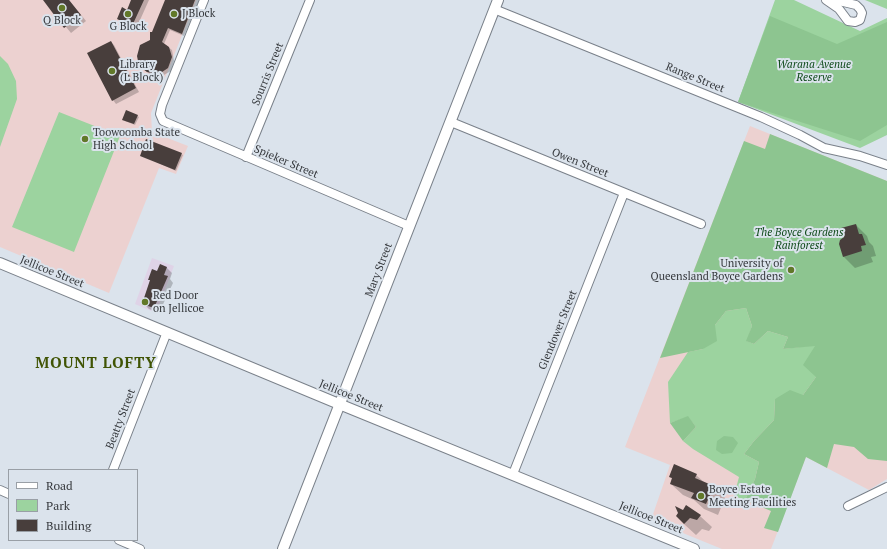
<!DOCTYPE html>
<html>
<head>
<meta charset="utf-8">
<style>
	body { margin:0 }
	#map { position:relative; width:887px; height:549px; overflow:hidden; background:#dbe3ec; font-family:"PT Serif",serif }
	canvas { display:block }
	.legend { position:absolute; left:8px; top:469px; width:130px; height:72px; box-sizing:border-box; background:#dbe3ec; border:1px solid #999fa6; margin:0; padding:5px 7px; list-style:none; font-size:12px; color:#36393d }
	.legend li { display:flex; align-items:center; gap:8px; height:20px }
	.legend b { width:20px; border:1px solid #999fa6 }
</style>
</head>
<body>
<div id="map">
<canvas width="887" height="549"></canvas>
<ul class="legend">
<li><b style="height:5px;background:#fff"></b>Road</li>
<li><b style="height:11px;background:#9cd39f"></b>Park</li>
<li><b style="height:11px;background:#483e3c"></b>Building</li>
</ul>
</div>
<script>
const c = document.querySelector('canvas').getContext('2d');
c.lineJoin = 'round';
function paint(path, color) { c.fillStyle = color; c.fill(path, 'evenodd'); }
const shape = rows => new Path2D(rows.map(r => 'M' + r).join(''));
function strokePath(path, color, width, dash) { c.strokeStyle = color; c.lineWidth = width; c.lineCap = dash ? 'butt' : 'round'; c.setLineDash(dash || []); c.stroke(path); }
function label(font, color, halo, rows, align = 'center') {
  c.font = font + ' "PT Serif",serif'; c.lineWidth = 4; c.setLineDash([]); c.textBaseline = 'middle'; c.strokeStyle = halo; c.fillStyle = color; for (const [text, x, y, turn = 0] of rows) {
    c.save(); c.translate(x, y); c.rotate((+turn || 0) * Math.PI / 180); c.textAlign = isNaN(turn) ? turn : align; if (halo) c.strokeText(text, 0, 0); c.fillText(text, 0, 0); c.restore();
  }
}
paint(shape([
	[152,258,174,266,156,313,135,304]
]), '#dfd3e7');
paint(shape([
	[0,0,196,0,151,113,152,132,188,146,176,174,159,168,109,293,0,247],
	[750,126,887,181,887,479,869,490,806,457,771,549,722,549,651,520,670,465,625,447]
]), '#ecd1d0');
paint(shape([
	[775,0,794,0,860,31,887,18,887,135,860,148,738,102],
	[865,0,887,0,887,9],
	[0,56,8,64,16,81,17,99,0,147],
	[59,112,120,136,74,252,12,227],
	[746,308,752,326,747,341,754,344,768,331,788,337,783,349,816,345,816,377,803,395,775,399,774,420,754,441,744,454,759,462,755,479,745,500,734,496,739,477,693,449,683,441,696,427,688,417,670,423,668,382,688,352,703,349,715,325,726,311]
]), '#9cd39f');
paint(shape([
	[770,16,837,44,887,22,887,125,860,141,738,102],
	[770,134,887,181,887,461,868,459,854,447,834,444,827,468,806,457,778,532,764,528,771,511,745,500,755,479,759,462,744,454,754,441,774,420,775,399,790,390,803,395,816,377,803,365,815,346,783,349,788,337,768,331,754,344,746,341,752,326,746,308,726,311,715,325,717,341,703,349,660,358,744,141,765,149],
	[688,416,696,427,683,441,670,423],
	[724,436,733,437,738,443,732,453,722,454,716,450,717,441]
]), '#8dc590');
paint(shape([
	[44,0,69,0,86,21,71,33],
	[132,0,149,0,136,29,122,22,118,19,127,11],
	[166,0,199,0,184,36,170,30,164,44,172,50,174,61,171,71,162,76,151,75,143,69,152,34],
	[111,42,114,45,139,92,116,104,113,100],
	[137,116,139,117,135,125,125,121],
	[181,154,183,155,176,171,141,155],
	[856,225,867,236,869,242,873,246,876,256,871,257,873,262,855,268,844,257],
	[166,267,172,273,170,279,173,283,159,313,149,309,143,303,151,281,149,279,157,272],
	[696,475,705,483,713,487,725,498,718,515,704,509,694,500,683,495,671,484,673,479,670,477],
	[686,506,700,516,712,527,709,531,702,529,696,535,684,524]
]), '#0003');
paint(shape([
	[43,0,69,0,81,15,64,28],
	[131,0,144,0,132,26,117,19,122,7,127,10],
	[165,0,195,0,182,34,168,28,162,42,169,47,172,57,168,68,159,74,147,72,139,66,137,56,140,45,150,40,150,32,152,32],
	[111,41,136,88,112,101,87,53],
	[126,110,138,115,134,124,122,120],
	[146,139,182,153,175,170,140,156],
	[856,224,859,234,862,234,866,245,861,246,862,251,843,257,839,244,840,240,844,237,841,228],
	[160,264,167,267,164,275,168,276,154,308,142,304,150,280,148,280,152,269,157,271],
	[674,464,697,474,695,478,714,486,706,504,691,498,694,493,670,484,672,478,669,477],
	[686,505,701,515,697,520,690,518,684,524,676,516,678,513,675,506,683,510]
]), '#483e3c');
const minor = shape([
	[204,0,162,105,160,114,163,121,409,226],
	[826,0,839,9,848,21,855,22,860,20,862,13,860,9,856,5,835,0],
	[494,9,761,117,800,135,824,148,860,156,887,165],
	[451,122,701,224],
	[246,157,310,0],
	[113,470,167,332],
	[513,474,624,193],
	[0,490,9,494],
	[848,506,887,487],
	[119,540,140,549]
]);
const tertiary = shape([
	[0,263,339,404,694,549],
	[283,549,498,0]
]);
strokePath(minor, '#7a818a', 10);
strokePath(tertiary, '#7a818a', 12);
strokePath(minor, '#fff', 8);
strokePath(tertiary, '#fff', 10);
for (const [x, y, r, color] of [
	[62,8,4,"#617829"],
	[128,14,4,"#617829"],
	[174,14,4,"#617829"],
	[112,71,4,"#617829"],
	[85,139,4,"#617829"],
	[791,270,4,"#617829"],
	[145,302,4,"#617829"],
	[701,496,4,"#617829"]
]) { const dot = new Path2D(); dot.arc(x, y, r, 0, 2 * Math.PI); c.fillStyle = color; c.fill(dot); strokePath(dot, '#dbe3ec', 1.5); }
label('11px', '#36393d', '#dbe3ec', [
	["J Block",182,14],
	["Q Block",62,21,"center"],
	["G Block",128,27,"center"],
	["Library",120,65],
	["(L Block)",120,78],
	["Toowoomba State",93,133],
	["High School",93,146],
	["University of",783,264,"right"],
	["Queensland Boyce Gardens",783,277,"right"],
	["Red Door",153,296],
	["on Jellicoe",153,309],
	["Boyce Estate",709,490],
	["Meeting Facilities",709,503]
], 'left');
label('italic 11px', '#0d4918', '#dbe3ec', [
	["Warana Avenue",814,65],
	["Reserve",814,78],
	["The Boyce Gardens",799,233],
	["Rainforest",799,246]
]);
label('11px', '#36393d', '#dbe3ec', [
	["Sourris Street",268,74,-68],
	["Range Street",695,78,22],
	["Spieker Street",286,162,23],
	["Owen Street",580,163,22],
	["Mary Street",379,270,-69],
	["Jellicoe Street",52,272,22],
	["Glendower Street",558,330,-68],
	["Jellicoe Street",351,396,22],
	["Beatty Street",121,419,-69],
	["Jellicoe Street",651,518,22]
]);
c.letterSpacing = '1px';
label('bold 15px', '#405404', '#dbe3ec', [
	["MOUNT LOFTY",96,364]
]);
c.letterSpacing = '0px';
</script>
</body>
</html>
